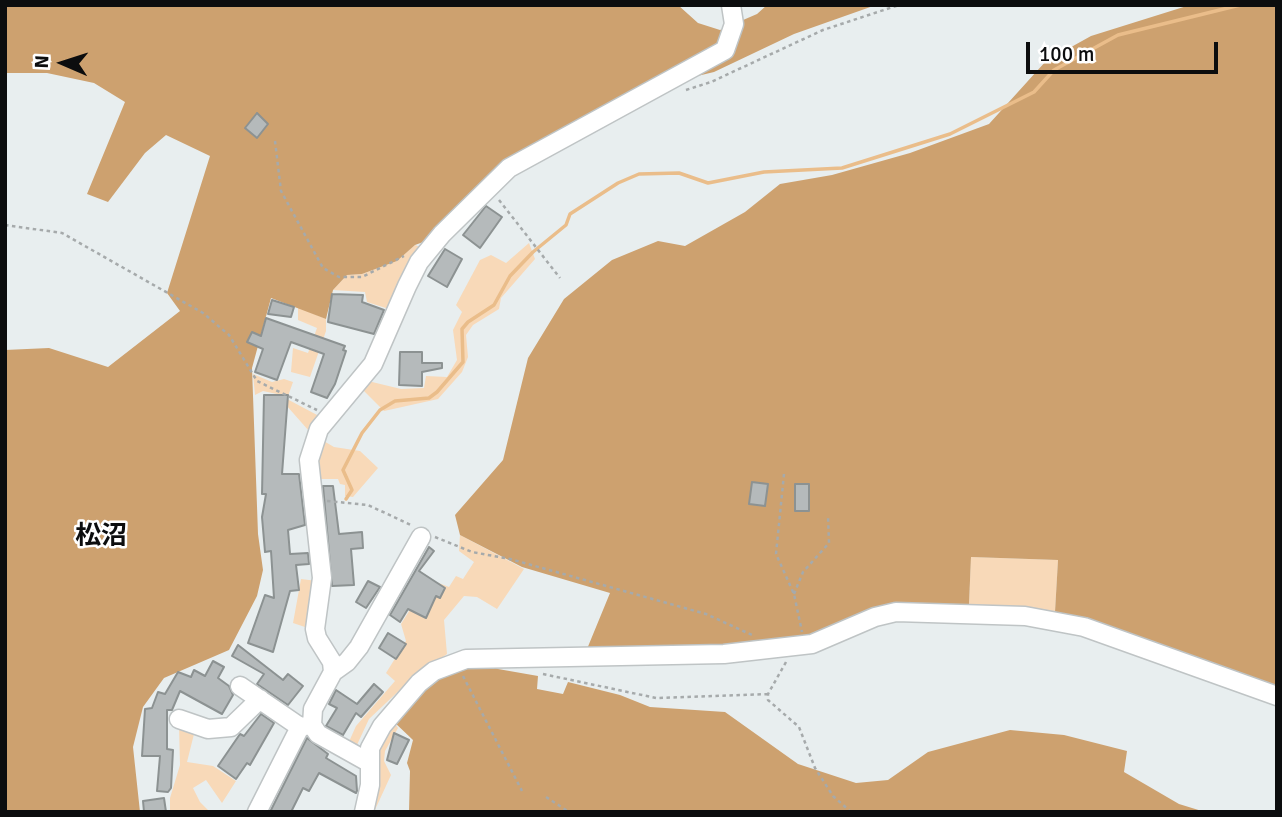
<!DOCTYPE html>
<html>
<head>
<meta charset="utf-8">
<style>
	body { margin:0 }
	#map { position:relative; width:1282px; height:817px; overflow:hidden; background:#e8eeef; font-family:Signika,sans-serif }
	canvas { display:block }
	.frame { position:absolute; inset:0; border:7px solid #0c0d0e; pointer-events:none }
	.north { position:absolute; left:28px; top:28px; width:70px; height:70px; -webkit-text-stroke:5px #fff; paint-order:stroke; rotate:273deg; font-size:19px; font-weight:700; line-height:28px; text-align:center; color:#0c0d0e }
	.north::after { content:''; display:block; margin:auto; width:24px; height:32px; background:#0c0d0e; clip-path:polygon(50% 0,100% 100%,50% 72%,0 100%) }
	.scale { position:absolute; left:1026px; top:42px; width:192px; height:32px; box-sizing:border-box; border:4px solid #0c0d0e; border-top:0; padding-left:9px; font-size:21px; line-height:24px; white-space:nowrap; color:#0c0d0e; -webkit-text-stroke:5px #fff; paint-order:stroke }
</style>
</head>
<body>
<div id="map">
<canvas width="1282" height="817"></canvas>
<div class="frame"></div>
<div class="north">N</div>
<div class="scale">100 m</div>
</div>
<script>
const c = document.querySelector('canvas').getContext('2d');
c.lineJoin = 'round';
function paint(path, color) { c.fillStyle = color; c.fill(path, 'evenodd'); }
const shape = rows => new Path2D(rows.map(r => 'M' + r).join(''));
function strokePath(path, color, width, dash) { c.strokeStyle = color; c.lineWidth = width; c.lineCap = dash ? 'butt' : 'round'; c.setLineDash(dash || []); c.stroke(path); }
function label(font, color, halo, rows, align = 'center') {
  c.font = font + ' Signika,"Noto Sans JP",sans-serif'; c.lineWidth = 5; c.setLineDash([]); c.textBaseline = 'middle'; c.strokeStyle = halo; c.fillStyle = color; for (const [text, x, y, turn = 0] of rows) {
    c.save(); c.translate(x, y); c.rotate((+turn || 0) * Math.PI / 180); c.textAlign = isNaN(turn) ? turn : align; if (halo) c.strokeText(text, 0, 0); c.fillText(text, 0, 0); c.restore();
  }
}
paint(shape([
	[529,243,535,259,501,298,499,309,473,325,466,335,468,357,462,372,438,399,384,411,362,389,368,381,401,389,424,388,426,376,447,377,457,360,453,330,462,312,456,305,480,260,491,255,506,263],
	[415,245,423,248,389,309,367,302,365,292,333,290,347,275,362,274,397,261],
	[298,307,326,319,326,331,310,377,291,372,293,348,308,353,317,328,298,320],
	[253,374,272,382,284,379,293,382,287,399,319,416,309,431,286,405,278,404,277,394,263,391,255,395],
	[322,440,334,447,360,451,378,468,353,497,345,496,345,485,340,484,338,479,316,479,315,462],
	[460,535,524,569,497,609,477,597,464,596,444,620,447,654,405,685,369,719,356,747,348,744,356,726,395,681,386,673,406,641,401,624,421,592,436,582,449,587,456,576,463,579,474,562,459,551],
	[971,557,1058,560,1055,612,969,604],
	[301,579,317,581,308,628,293,623],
	[393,721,398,728,385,751,384,761,391,775,374,812,376,747],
	[179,725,195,730,187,762,213,766,236,781,222,803,206,780,193,788,200,802,210,812,170,812,170,798,180,765]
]), '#f8d9b8');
paint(shape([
	[5,5,678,5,698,23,720,30,757,14,767,5,876,5,794,34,714,72,639,90,502,163,426,241,415,245,397,261,362,274,347,275,333,290,326,319,271,298,252,368,258,534,263,570,257,596,229,650,164,678,143,707,133,747,140,812,5,812,5,350,49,348,108,367,180,311,167,293,210,156,166,135,145,153,108,202,87,194,125,102,94,83,47,73,5,73],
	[1190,5,1277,5,1277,691,1233,678,1055,612,1058,560,971,557,969,604,905,604,781,646,587,649,610,593,522,567,460,535,455,515,503,460,528,358,564,299,612,260,658,241,685,246,745,212,780,184,832,175,910,153,989,124,1046,61,1091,36],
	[487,664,498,669,538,676,537,689,563,694,568,682,620,695,650,707,725,712,798,764,856,783,888,780,928,752,1010,730,1064,735,1127,751,1124,772,1179,804,1205,812,409,812,410,771,407,763,413,740,393,721,439,675,457,669]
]), '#cda16f');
strokePath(shape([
	[346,499,352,490,343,470,362,433,380,410,395,401,429,398,437,392,463,362,462,329,468,322,494,305,510,276,533,252,566,225,570,214,618,183,639,174,679,173,708,183,764,172,842,168,950,134,1034,92,1054,70,1118,35,1240,5]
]), '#eabd8a', 3.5);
const building = shape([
	[257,113,268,124,257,138,245,128,257,113],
	[486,206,502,217,480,248,463,235,486,206],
	[445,249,462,259,447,287,428,276,445,249],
	[332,294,363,295,362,302,384,310,374,334,328,322,332,294],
	[272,300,294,307,291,317,268,314,272,300],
	[266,318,345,346,343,350,346,351,335,384,327,398,311,392,324,354,291,342,277,380,255,372,263,349,247,342,252,332,261,336,266,318],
	[400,352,422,352,422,363,442,363,442,368,422,372,422,386,399,385,400,352],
	[264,395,288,395,282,474,299,474,305,525,288,530,290,554,308,553,309,564,296,565,299,590,290,591,273,652,248,643,265,595,274,598,271,551,265,552,262,517,266,494,262,494,264,395],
	[752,482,768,484,765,506,749,504,752,482],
	[795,484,809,484,809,511,795,511,795,484],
	[323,486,333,486,339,534,362,532,363,548,351,549,354,585,332,586,323,486],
	[429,547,434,551,419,571,445,588,440,598,436,596,426,618,408,609,400,622,390,615,429,547],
	[368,581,380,587,366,608,356,602,368,581],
	[388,633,406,644,396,659,379,648,388,633],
	[238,645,283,680,288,674,303,686,288,705,257,684,264,674,232,656,238,645],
	[213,661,224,667,218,678,229,686,233,695,222,714,180,691,172,710,167,710,167,749,173,750,171,788,168,792,157,791,160,756,142,756,145,709,152,708,158,692,165,694,178,672,191,677,194,670,205,676,213,661],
	[374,684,383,692,361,717,356,713,343,735,326,726,337,708,329,704,336,690,357,704,374,684],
	[261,714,274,723,250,765,247,763,236,779,218,766,240,734,244,736,261,714],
	[394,733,409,740,397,764,387,760,394,733],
	[307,738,328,754,326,758,356,776,357,791,356,793,319,773,309,791,303,788,291,812,270,812,307,738],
	[164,798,166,812,144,812,143,801,164,798]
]);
paint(building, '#b5babb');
strokePath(building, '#8c9292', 2);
const minor = shape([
	[333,672,347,662,359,647,421,537],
	[240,686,300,727,311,725],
	[179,719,208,729,231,727,260,699],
	[368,762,318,734,312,725,313,709,333,672,332,662,317,638,315,629,322,578,309,460,319,429,373,364,407,286,419,262,442,234,509,168,725,50,734,24,731,5],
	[257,812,300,727],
	[364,812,370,785,370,748,382,726,419,683,434,671,466,659,724,654,812,644,875,617,896,612,1025,616,1084,627,1277,696]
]);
strokePath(minor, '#bfc4c5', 21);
strokePath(shape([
	[686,90,711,82,823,30,899,5],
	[275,141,281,191,323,268,339,277,362,277,404,256],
	[499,200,560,278],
	[5,225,62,233,203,313,229,335,257,381,317,410],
	[784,474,776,554,794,594,802,632],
	[327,501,368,505,411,525],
	[435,537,472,552,510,559,706,614,752,635],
	[794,594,803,572,829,543,828,516],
	[786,662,768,694,768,700,799,727,815,768,833,796,851,812],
	[543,674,656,698,768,694],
	[463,676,522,791],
	[546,797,569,812]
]), '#a6aaab', 2.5, [3.5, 3.5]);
strokePath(minor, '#fff', 18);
label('bold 26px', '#0c0d0e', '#fff', [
	["松沼",101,537]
]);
</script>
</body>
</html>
